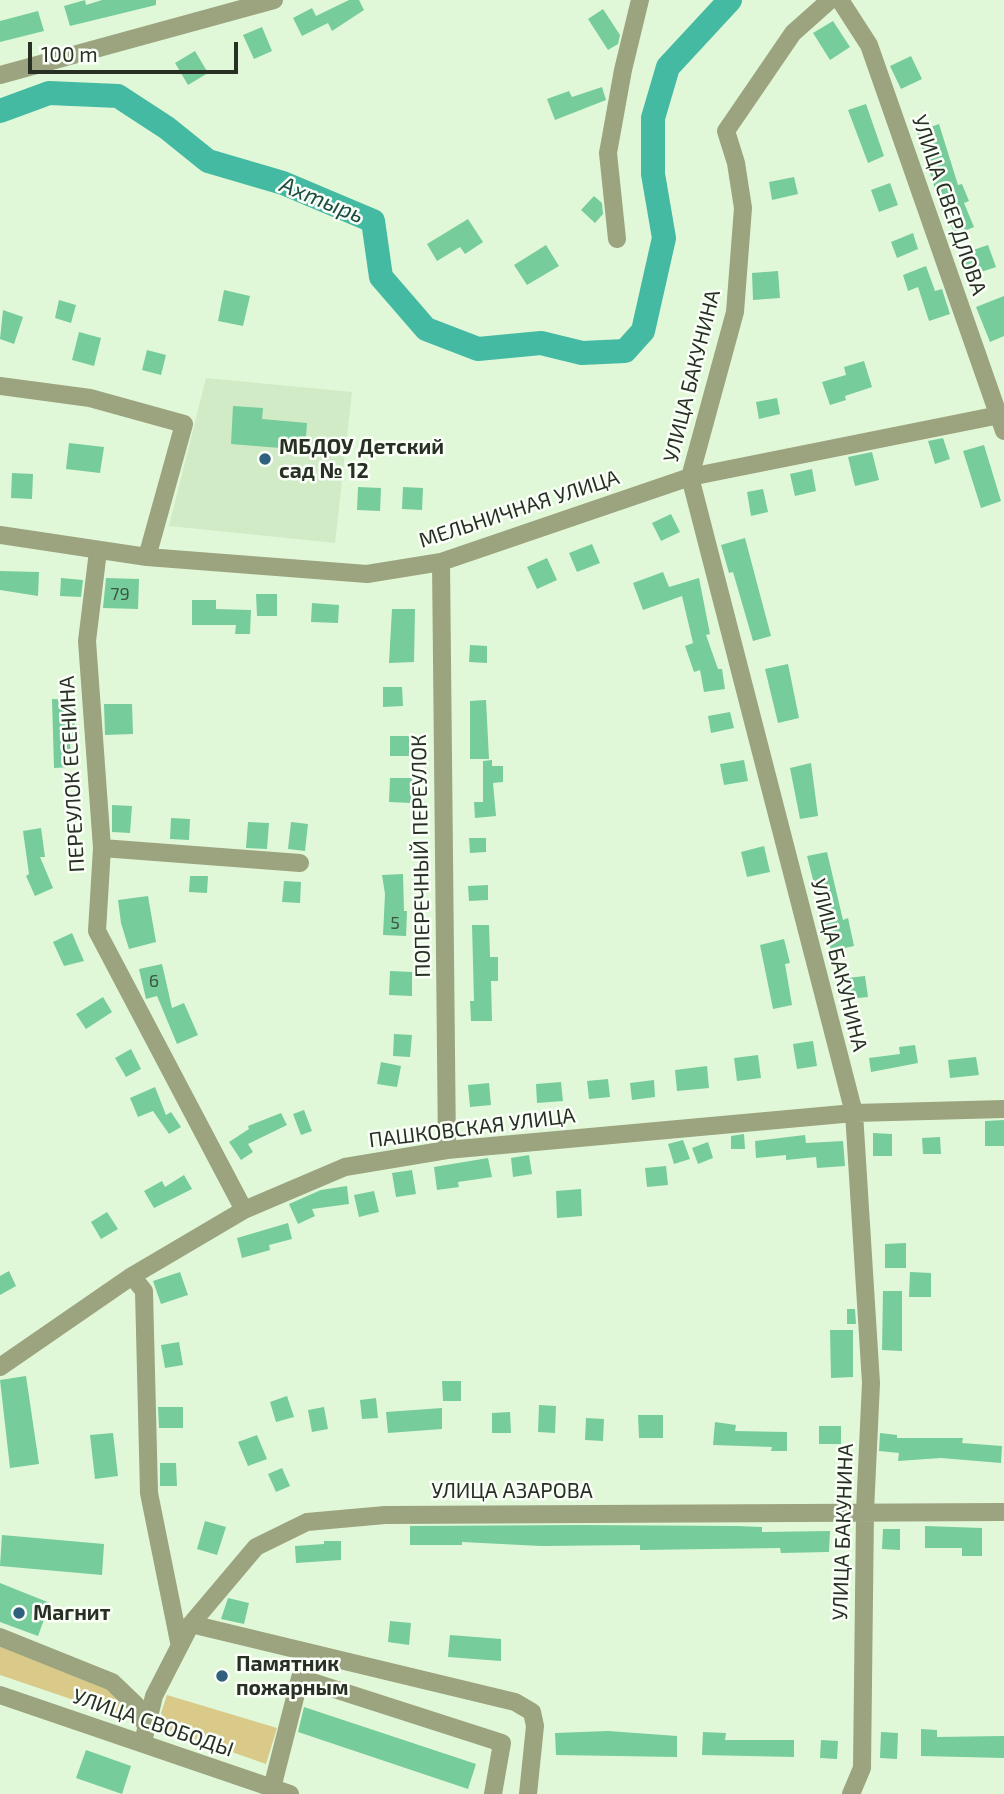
<!DOCTYPE html>
<html>
<head>
<meta charset="utf-8">
<style>
	body { margin:0 }
	#map { position:relative; width:1004px; height:1794px; overflow:hidden; background:#e1f8d8; font-family:"Exo 2",sans-serif }
	canvas { display:block }
	.scale { position:absolute; left:28px; top:42px; width:210px; height:32px; box-sizing:border-box; border:4px solid #283024; border-top:0; padding-left:9px; font-size:21px; line-height:24px; white-space:nowrap; color:#283024; -webkit-text-stroke:5px #fafff8; paint-order:stroke }
</style>
</head>
<body>
<div id="map">
<canvas width="1004" height="1794"></canvas>
<div class="scale">100 m</div>
</div>
<script>
const c = document.querySelector('canvas').getContext('2d');
c.lineJoin = 'round';
function paint(path, color) { c.fillStyle = color; c.fill(path, 'evenodd'); }
const shape = rows => new Path2D(rows.map(r => 'M' + r).join(''));
function strokePath(path, color, width, dash) { c.strokeStyle = color; c.lineWidth = width; c.lineCap = dash ? 'butt' : 'round'; c.setLineDash(dash || []); c.stroke(path); }
function label(font, color, halo, rows, align = 'center') {
  c.font = font + ' "Exo 2",sans-serif'; c.lineWidth = 5; c.setLineDash([]); c.textBaseline = 'middle'; c.strokeStyle = halo; c.fillStyle = color; for (const [text, x, y, turn = 0] of rows) {
    c.save(); c.translate(x, y); c.rotate((+turn || 0) * Math.PI / 180); c.textAlign = isNaN(turn) ? turn : align; if (halo) c.strokeText(text, 0, 0); c.fillText(text, 0, 0); c.restore();
  }
}
paint(shape([
	[206,378,352,392,335,543,169,526]
]), '#d0ebc6');
paint(shape([
	[0,1645,111,1691,125,1704,124,1717,0,1675],
	[167,1695,277,1728,266,1764,169,1730,161,1713]
]), '#d9ca89');
strokePath(shape([
	[0,111,49,93,118,96,167,128,208,161,283,183,373,221,381,277,426,329,478,349,541,343,582,353,625,351,643,331,664,238,653,174,653,118,668,67,730,0]
]), '#44baa3', 24);
paint(shape([
	[85,0,86,5,102,0,156,0,156,5,70,26,64,6],
	[349,0,359,0,364,10,332,31,328,23,302,36,293,18,312,8,316,16],
	[603,9,620,35,618,44,608,50,588,19],
	[38,11,44,31,0,42,0,21],
	[833,21,850,47,830,60,813,33],
	[262,27,272,51,254,59,243,35],
	[195,51,208,73,188,85,175,63],
	[911,56,922,79,901,89,890,66],
	[602,87,606,100,555,120,547,99,569,91,572,97],
	[866,104,884,156,868,163,848,110],
	[939,124,958,185,962,184,969,201,964,203,974,227,955,235,945,210,942,211,917,132],
	[794,177,798,194,772,200,769,182],
	[890,183,898,205,879,212,871,190],
	[594,196,602,203,603,214,595,223,581,210],
	[468,219,483,242,465,254,460,247,437,261,427,244],
	[913,233,918,249,897,258,891,242],
	[546,245,559,266,527,285,514,265],
	[988,245,996,267,969,276,961,254],
	[926,266,935,291,942,289,950,314,929,321,918,287,908,291,903,275],
	[778,271,780,298,753,300,752,273],
	[224,290,250,296,243,326,218,321],
	[1004,296,1004,336,990,342,976,307],
	[59,300,76,305,71,323,55,318],
	[3,310,23,317,14,344,0,339],
	[79,332,101,338,94,366,72,360],
	[147,350,166,355,161,375,142,370],
	[864,361,872,387,845,396,846,400,830,405,822,382,846,375,844,367],
	[777,398,780,414,759,419,756,402],
	[233,406,263,408,262,419,307,423,305,450,231,444],
	[943,438,950,459,935,464,928,441],
	[69,443,104,447,100,473,66,469],
	[984,445,1001,501,981,508,963,451],
	[872,452,879,480,855,486,848,457],
	[812,469,816,491,795,496,790,474],
	[12,473,33,474,32,499,11,498],
	[358,487,381,488,380,511,357,510],
	[403,487,423,488,422,510,402,509],
	[763,489,768,512,751,516,747,492],
	[671,514,680,532,661,541,652,523],
	[745,538,771,636,753,641,733,572,729,573,721,545],
	[592,544,600,563,577,572,569,553],
	[547,558,557,580,537,589,527,567],
	[0,571,39,572,38,596,0,590],
	[663,572,669,587,699,578,710,634,706,635,718,669,722,669,725,689,704,692,700,670,694,672,685,646,693,643,682,596,643,610,633,583],
	[61,578,83,580,81,597,60,596],
	[106,578,139,579,138,609,103,608],
	[256,594,277,594,277,616,257,616],
	[192,600,216,600,216,609,251,610,250,634,235,634,236,625,192,625],
	[312,603,339,605,338,623,311,622],
	[392,609,415,609,414,662,389,663],
	[470,645,487,646,487,663,469,662],
	[788,664,799,718,778,723,765,669],
	[383,687,402,687,403,706,383,707],
	[52,699,76,700,74,740,70,740,71,767,54,768],
	[486,700,489,759,470,759,470,701],
	[104,704,132,704,133,734,105,735],
	[730,712,734,728,711,733,708,716],
	[390,736,409,736,409,756,390,756],
	[492,760,492,766,503,766,503,782,493,783,496,816,475,818,474,802,483,802,483,761],
	[744,760,748,781,724,785,720,764],
	[811,763,818,816,800,819,790,768],
	[390,778,412,778,411,803,389,802],
	[112,805,132,806,130,833,112,832],
	[171,818,190,819,189,840,170,839],
	[248,822,269,823,267,849,246,848],
	[291,822,308,824,305,851,288,849],
	[41,828,45,857,40,857,53,888,35,896,26,876,29,874,23,831],
	[469,838,486,838,486,852,470,853],
	[764,846,770,872,747,877,741,852],
	[827,852,843,920,848,918,854,946,831,951,807,856],
	[403,874,404,911,407,911,406,936,383,935,385,894,382,875],
	[190,876,208,876,207,893,189,892],
	[284,881,301,882,300,903,282,902],
	[488,885,488,900,469,901,468,886],
	[148,896,156,942,129,949,121,923,118,900],
	[472,925,489,925,490,957,498,957,498,981,491,981,492,1021,471,1021,470,1001,474,1001],
	[72,933,84,961,64,966,53,942],
	[784,939,790,963,785,964,792,1005,773,1009,760,945],
	[162,964,172,1008,184,1003,198,1035,177,1044,157,996,146,999,139,969],
	[390,971,412,972,412,996,389,995],
	[865,976,868,997,849,999,847,978],
	[103,997,112,1012,86,1029,76,1014],
	[394,1034,412,1035,410,1057,393,1056],
	[813,1041,817,1066,797,1069,793,1044],
	[915,1045,918,1063,871,1072,869,1058,900,1054,899,1047],
	[131,1049,141,1069,126,1077,115,1058],
	[758,1055,761,1078,737,1081,734,1058],
	[976,1057,979,1075,950,1078,948,1060],
	[381,1062,401,1066,397,1087,377,1084],
	[707,1066,709,1088,677,1091,675,1070],
	[608,1079,610,1097,589,1099,587,1081],
	[654,1080,655,1097,632,1100,630,1083],
	[561,1082,563,1101,537,1103,536,1084],
	[489,1083,491,1105,470,1107,468,1085],
	[155,1087,166,1115,171,1112,181,1127,169,1134,153,1111,138,1117,130,1098],
	[304,1110,312,1131,301,1135,293,1114],
	[281,1113,287,1125,248,1144,253,1152,241,1160,229,1142,249,1129,248,1126],
	[1004,1120,1004,1146,985,1146,985,1121],
	[873,1133,892,1134,892,1156,873,1156],
	[744,1134,745,1149,731,1149,731,1136],
	[805,1135,806,1143,843,1141,845,1166,817,1168,816,1157,786,1160,786,1155,756,1158,755,1141],
	[940,1137,941,1154,923,1154,922,1138],
	[683,1140,690,1159,674,1164,668,1144],
	[708,1142,713,1158,698,1164,692,1148],
	[529,1155,532,1174,513,1177,511,1158],
	[488,1158,492,1177,458,1182,459,1187,437,1190,434,1167],
	[666,1166,668,1185,647,1187,645,1168],
	[412,1170,416,1194,396,1197,392,1173],
	[184,1175,192,1189,154,1208,144,1191,162,1181,165,1187],
	[347,1186,349,1204,312,1209,315,1216,298,1224,289,1204,321,1190],
	[581,1189,582,1216,557,1218,556,1191],
	[374,1191,379,1212,359,1217,354,1195],
	[107,1212,118,1229,101,1239,91,1222],
	[288,1223,292,1239,269,1245,270,1250,242,1258,237,1238],
	[906,1243,906,1268,885,1268,885,1244],
	[9,1271,16,1286,0,1295,0,1276],
	[180,1272,188,1295,161,1304,153,1281],
	[910,1272,931,1273,931,1297,909,1297],
	[883,1291,902,1291,902,1351,882,1350],
	[847,1309,855,1309,856,1324,847,1324],
	[830,1330,853,1330,853,1377,831,1378],
	[179,1342,183,1365,165,1368,161,1345],
	[26,1376,39,1464,10,1468,0,1380],
	[442,1381,461,1381,461,1401,443,1401],
	[287,1396,294,1417,276,1422,270,1402],
	[376,1398,378,1418,362,1419,360,1400],
	[539,1405,556,1406,555,1433,538,1432],
	[158,1407,183,1407,183,1428,159,1428],
	[324,1407,328,1429,312,1432,308,1410],
	[442,1408,442,1429,388,1433,386,1412],
	[510,1412,511,1433,492,1433,492,1413],
	[638,1415,663,1415,663,1438,639,1438],
	[586,1418,604,1419,603,1441,585,1440],
	[715,1422,736,1425,735,1431,787,1432,787,1451,771,1451,772,1447,713,1445],
	[819,1426,841,1426,841,1444,819,1444],
	[113,1433,118,1476,95,1479,90,1435],
	[880,1433,897,1435,897,1438,963,1438,962,1443,1002,1446,1001,1463,941,1458,898,1461,899,1453,879,1451],
	[257,1435,267,1459,248,1466,238,1442],
	[160,1463,176,1463,177,1486,160,1486],
	[282,1468,290,1486,276,1492,268,1474],
	[205,1521,226,1527,217,1555,197,1549],
	[580,1525,737,1526,762,1527,762,1532,830,1531,829,1552,781,1553,780,1548,640,1550,640,1545,541,1546,462,1542,462,1545,410,1545,410,1526],
	[925,1526,982,1528,982,1556,962,1556,962,1548,925,1548],
	[883,1529,900,1529,900,1550,882,1549],
	[2,1535,104,1544,102,1575,0,1566],
	[324,1541,341,1541,341,1560,296,1563,295,1546,324,1544],
	[0,1583,50,1603,38,1636,0,1622],
	[228,1598,249,1603,244,1624,221,1619],
	[390,1621,411,1623,409,1645,388,1642],
	[450,1635,501,1639,501,1661,448,1657],
	[304,1707,476,1764,468,1789,298,1732],
	[921,1729,937,1730,937,1737,1004,1736,1004,1758,921,1756],
	[608,1731,677,1736,677,1757,556,1755,555,1733],
	[703,1732,726,1733,725,1740,794,1740,794,1757,702,1755],
	[881,1732,898,1733,897,1759,880,1758],
	[821,1740,838,1741,837,1759,820,1758],
	[86,1750,131,1766,122,1794,76,1778]
]), '#76cc9b');
strokePath(shape([
	[830,0,793,33,726,131,736,163,743,208,735,312,690,477,854,1113,871,1383,865,1511,862,1768,851,1794],
	[840,0,869,45,1004,431],
	[0,75,274,0],
	[617,239,608,153,623,70,640,0],
	[0,386,90,398,184,424,147,557],
	[0,535,147,557,367,574,441,562,690,477,1004,414],
	[98,551,87,641,102,848,97,931,244,1210],
	[441,562,447,1150],
	[102,848,300,863],
	[132,1276,144,1291,149,1493,179,1642],
	[0,1367,132,1276,244,1210,345,1167,447,1150,854,1113,1004,1109],
	[191,1624,515,1702,532,1712,535,1726,528,1794],
	[0,1637,112,1682,136,1705,146,1726],
	[0,1695,290,1794],
	[143,1742,154,1696,191,1624,256,1547,307,1522,385,1515,1004,1512],
	[272,1788,300,1678,502,1743,493,1794]
]), '#9ba37f', 18);
for (const [x, y, r, color] of [
	[265,459,7,"#2f607e"],
	[19,1613,7,"#2f607e"],
	[222,1676,7,"#2f607e"]
]) { const dot = new Path2D(); dot.arc(x, y, r, 0, 2 * Math.PI); c.fillStyle = color; c.fill(dot); strokePath(dot, '#fafff8', 2.5); }
label('18px', '#3c5742', null, [
	["79",120,594],
	["5",395,923],
	["6",154,981]
]);
label('21px', '#283024', '#fafff8', [
	["УЛИЦА СВЕРДЛОВА",949,205,71],
	["УЛИЦА БАКУНИНА",692,376,-76],
	["МЕЛЬНИЧНАЯ УЛИЦА",519,509,-18],
	["ПЕРЕУЛОК ЕСЕНИНА",72,774,-93],
	["ПОПЕРЕЧНЫЙ ПЕРЕУЛОК",421,856,-91],
	["УЛИЦА БАКУНИНА",839,965,76],
	["ПАШКОВСКАЯ УЛИЦА",472,1128,-7],
	["УЛИЦА АЗАРОВА",512,1491],
	["УЛИЦА БАКУНИНА",843,1532,-88],
	["УЛИЦА СВОБОДЫ",153,1723,19]
]);
label('bold 21px', '#283024', '#fafff8', [
	["МБДОУ Детский",279,447],
	["сад № 12",279,471],
	["Магнит",33,1613],
	["Памятник",236,1664],
	["пожарным",236,1688]
], 'left');
label('italic 23px', '#1b4d42', '#fafff8', [
	["Ахтырь",322,200,22]
]);
</script>
</body>
</html>
